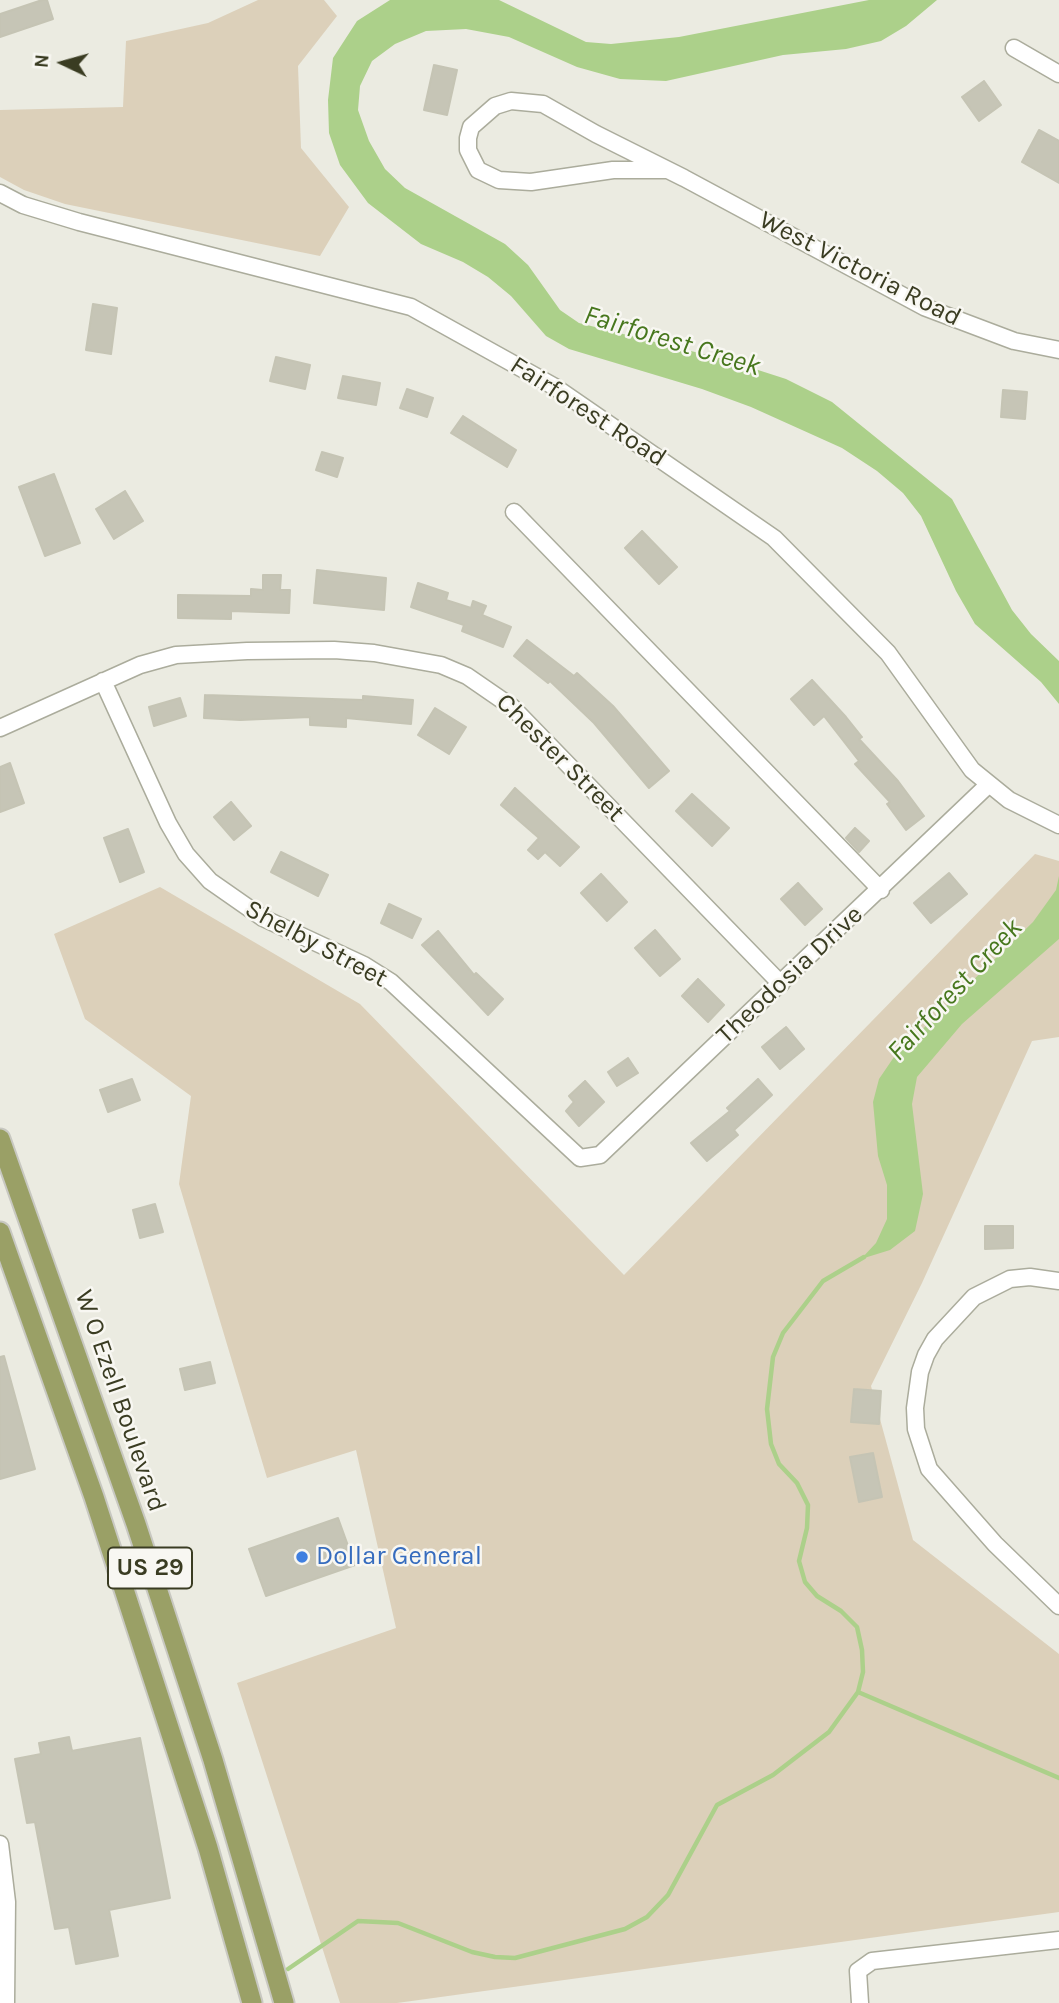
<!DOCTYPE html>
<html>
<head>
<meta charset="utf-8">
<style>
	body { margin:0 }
	#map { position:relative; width:1059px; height:2003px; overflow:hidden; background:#ebebe1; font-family:Karla,sans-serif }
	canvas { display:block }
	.north { position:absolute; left:28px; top:28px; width:70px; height:70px; -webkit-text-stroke:5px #f8f7f2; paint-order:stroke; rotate:275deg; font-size:19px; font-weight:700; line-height:28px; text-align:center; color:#3a3c22 }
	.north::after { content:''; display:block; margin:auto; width:24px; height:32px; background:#3a3c22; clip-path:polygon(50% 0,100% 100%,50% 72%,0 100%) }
</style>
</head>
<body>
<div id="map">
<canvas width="1059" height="2003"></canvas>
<div class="north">N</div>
</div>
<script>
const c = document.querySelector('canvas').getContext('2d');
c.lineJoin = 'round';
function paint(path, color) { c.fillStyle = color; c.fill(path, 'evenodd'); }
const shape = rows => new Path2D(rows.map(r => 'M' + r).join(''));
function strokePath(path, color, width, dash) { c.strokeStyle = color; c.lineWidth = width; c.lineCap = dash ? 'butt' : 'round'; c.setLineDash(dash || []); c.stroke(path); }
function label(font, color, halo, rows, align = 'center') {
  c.font = font + ' Karla,sans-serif'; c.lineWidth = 5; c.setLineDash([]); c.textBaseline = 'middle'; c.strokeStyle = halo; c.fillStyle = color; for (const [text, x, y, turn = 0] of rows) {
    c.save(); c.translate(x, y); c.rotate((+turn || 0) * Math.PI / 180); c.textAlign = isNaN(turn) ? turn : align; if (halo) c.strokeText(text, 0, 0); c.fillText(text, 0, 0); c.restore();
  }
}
paint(shape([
	[258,0,324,0,337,16,298,66,301,148,349,207,320,256,65,204,24,190,0,177,0,110,123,107,126,41,208,23],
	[1035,854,1059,861,1059,1037,1032,1041,922,1283,871,1386,913,1540,1059,1654,1059,1912,397,2003,340,2003,237,1683,396,1628,356,1450,267,1478,179,1184,191,1096,85,1019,54,934,160,887,360,1004,624,1275]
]), '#dcd0ba');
paint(shape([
	[390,0,499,0,586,42,611,44,679,37,869,0,937,0,906,26,881,41,846,49,783,55,666,81,620,79,577,67,509,37,466,29,426,31,395,44,372,61,360,86,358,110,369,141,385,169,405,188,505,244,528,265,560,310,579,323,727,360,786,379,832,402,952,499,1012,610,1031,634,1059,661,1059,704,1041,682,975,624,956,591,921,516,903,493,877,471,842,448,751,407,702,389,569,349,546,336,511,296,488,277,463,262,421,244,368,203,340,165,329,133,328,100,333,58,357,21],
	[1059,876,1059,939,962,1024,917,1077,912,1104,923,1194,915,1231,890,1250,861,1259,876,1243,887,1219,887,1185,878,1156,873,1102,879,1079,894,1057,1033,922,1056,890]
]), '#acd08a');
strokePath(shape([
	[858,1692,1059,1778],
	[288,1969,358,1921,398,1923,472,1952,495,1957,515,1958,625,1929,647,1917,668,1895,717,1805,773,1775,829,1732,858,1692,863,1672,862,1650,857,1627,841,1611,817,1596,805,1582,799,1561,807,1528,808,1505,797,1483,779,1464,771,1444,767,1409,773,1357,783,1333,823,1281,864,1257]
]), '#acd08a', 4.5);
const building = shape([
	[42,0,47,0,53,19,0,37,0,14,42,0],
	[434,65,457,70,447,115,424,110,434,65],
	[984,81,1001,105,979,121,962,97,984,81],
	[1039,130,1059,141,1059,183,1022,162,1039,130],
	[93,304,117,308,111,354,86,350,93,304],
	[276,357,310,365,305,389,270,381,276,357],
	[343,376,380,383,376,405,338,398,343,376],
	[407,389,433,398,427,417,400,408,407,389],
	[1003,390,1027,392,1025,419,1001,417,1003,390],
	[463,416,516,450,507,467,451,433,463,416],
	[322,452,343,458,337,477,316,470,322,452],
	[54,474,80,543,45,556,19,487,54,474],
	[125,491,143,521,114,539,96,509,125,491],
	[642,531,677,567,659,584,625,548,642,531],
	[317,570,386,578,384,610,314,603,317,570],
	[263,575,281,575,280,590,290,590,289,613,231,611,231,619,178,618,178,595,251,596,251,589,263,590,263,575],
	[418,583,448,593,446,600,471,608,473,601,486,606,482,615,511,627,503,647,462,631,464,625,411,607,418,583],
	[527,640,574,676,577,673,613,706,669,771,649,788,594,723,550,681,548,683,514,656,527,640],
	[812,680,846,717,862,737,859,739,898,781,924,816,906,830,887,804,890,802,855,764,859,761,824,716,814,725,791,699,812,680],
	[205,695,363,700,363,696,413,700,411,724,346,718,346,727,310,725,310,717,240,720,204,718,205,695],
	[180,698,186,716,154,726,149,707,180,698],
	[435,708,466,727,449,754,418,735,435,708],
	[10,763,24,803,0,812,0,767,10,763],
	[515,788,579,847,560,866,545,852,538,859,528,850,539,838,501,805,515,788],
	[692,794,729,828,712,846,676,811,692,794],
	[231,802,251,826,234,840,214,817,231,802],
	[855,828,869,841,859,852,846,838,855,828],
	[128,829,144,872,120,882,104,838,128,829],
	[281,852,328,875,318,896,271,872,281,852],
	[949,873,967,894,931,923,914,903,949,873],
	[601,874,627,902,607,921,581,893,601,874],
	[798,883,822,909,805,925,781,899,798,883],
	[389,904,421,919,412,938,381,923,389,904],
	[655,930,680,959,660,976,635,948,655,930],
	[438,931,474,975,476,973,503,999,488,1015,422,945,438,931],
	[698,979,724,1005,708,1022,682,996,698,979],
	[786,1027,804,1049,780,1069,762,1047,786,1027],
	[628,1058,638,1073,617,1086,608,1072,628,1058],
	[132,1079,140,1100,108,1112,100,1090,132,1079],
	[758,1079,772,1095,734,1130,738,1135,707,1161,691,1143,730,1111,727,1108,758,1079],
	[585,1081,604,1102,579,1126,566,1111,574,1102,569,1096,585,1081],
	[155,1204,163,1232,140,1238,133,1210,155,1204],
	[985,1226,1013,1226,1013,1248,985,1249,985,1226],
	[4,1356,35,1469,0,1479,0,1357,4,1356],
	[210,1362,215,1383,185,1390,180,1369,210,1362],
	[854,1389,881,1391,879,1424,851,1422,854,1389],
	[873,1453,882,1497,859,1502,850,1457,873,1453],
	[338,1518,355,1565,266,1596,249,1549,338,1518],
	[69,1737,72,1751,140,1738,170,1898,109,1910,118,1956,76,1964,69,1927,55,1929,35,1822,27,1823,15,1759,41,1754,39,1743,69,1737]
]);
paint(building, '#c6c5b6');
strokePath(building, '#c5c4b4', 2);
const minor = shape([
	[1014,48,1059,74],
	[668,170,613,170,531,182,499,180,478,170,468,150,468,138,471,127,495,106,511,101,543,104,596,134,684,178,924,307,1014,341,1059,350],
	[0,193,23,205,79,222,411,307,555,387,774,538,888,653,972,770,1009,800,1059,825],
	[514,512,881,890],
	[103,681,168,823,186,854,210,881,263,918,364,965,391,982,580,1158,600,1155,988,785],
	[0,728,140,665,176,655,247,651,334,650,374,653,441,665,467,676,512,707,781,984],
	[1059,1281,1030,1277,1010,1279,974,1297,935,1339,926,1355,920,1372,915,1408,916,1429,929,1469,995,1544,1059,1606],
	[0,1844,7,1902,6,2003],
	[860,2003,858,1971,872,1961,1059,1940]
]);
const major = shape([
	[0,1139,136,1524,213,1760,284,2003],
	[0,1232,94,1497,208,1848,252,2003]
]);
strokePath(minor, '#abac9c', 19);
strokePath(major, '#c8c8c1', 23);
strokePath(minor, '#fff', 16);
strokePath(major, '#9aa066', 19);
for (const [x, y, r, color] of [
	[302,1557,7,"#3f7fe0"]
]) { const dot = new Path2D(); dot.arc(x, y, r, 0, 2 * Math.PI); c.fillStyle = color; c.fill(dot); strokePath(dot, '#f8f7f2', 2.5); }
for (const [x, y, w] of [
	[150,1568,84]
]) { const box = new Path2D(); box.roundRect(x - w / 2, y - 20.5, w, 41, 5); c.fillStyle = '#f8f7f2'; c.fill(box); strokePath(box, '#3a3c22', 2); }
label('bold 24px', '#3a3c22', null, [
	["US 29",150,1568]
]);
label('26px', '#3a3c22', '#f8f7f2', [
	["West Victoria Road",860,269,27],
	["Fairforest Road",588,412,33],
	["Chester Street",560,758,45],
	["Shelby Street",316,944,28],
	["Theodosia Drive",790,975,-43],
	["W O Ezell Boulevard",120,1401,71]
]);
label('26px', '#366cbe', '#f8f7f2', [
	["Dollar General",316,1557]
], 'left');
label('italic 28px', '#47771d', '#f8f7f2', [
	["Fairforest Creek",672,341,17],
	["Fairforest Creek",955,990,-47]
]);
</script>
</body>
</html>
